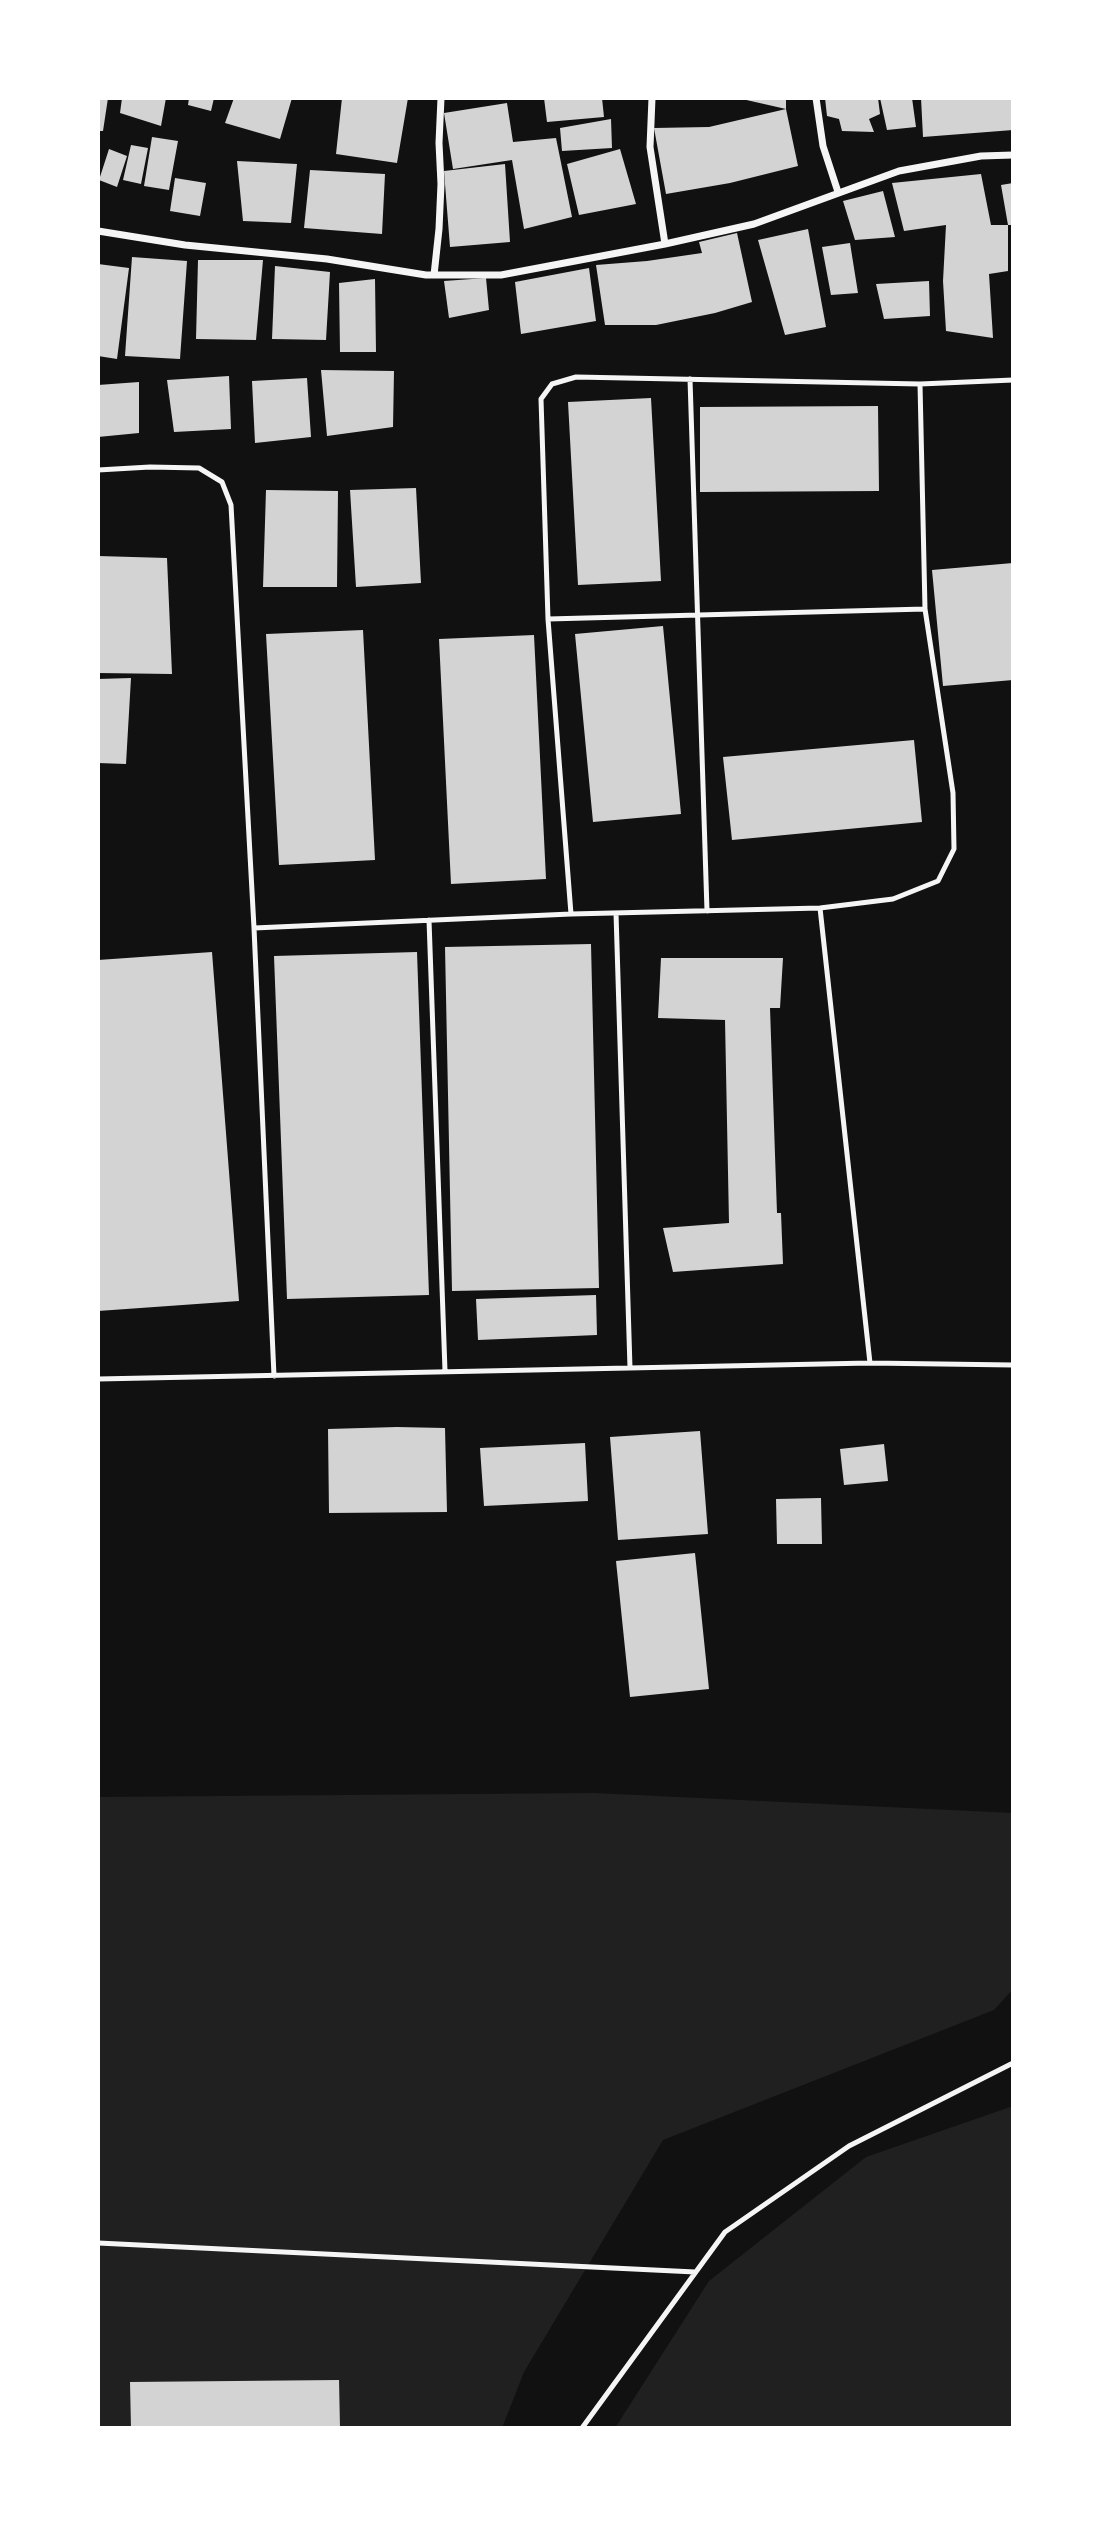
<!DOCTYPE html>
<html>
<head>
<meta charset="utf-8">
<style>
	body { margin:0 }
	#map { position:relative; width:1111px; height:2526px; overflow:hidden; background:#111; font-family:Commissioner,sans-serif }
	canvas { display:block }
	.frame { position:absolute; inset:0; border:100px solid #fff; pointer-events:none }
</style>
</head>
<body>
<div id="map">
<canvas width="1111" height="2526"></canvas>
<div class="frame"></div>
</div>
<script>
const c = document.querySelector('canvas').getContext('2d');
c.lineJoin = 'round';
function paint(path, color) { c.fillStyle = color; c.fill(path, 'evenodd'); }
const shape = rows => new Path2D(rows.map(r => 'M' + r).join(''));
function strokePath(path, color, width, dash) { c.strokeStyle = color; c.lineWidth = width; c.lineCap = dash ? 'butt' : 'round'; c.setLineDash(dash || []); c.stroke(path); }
paint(shape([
	[594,1793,1013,1813,1013,1989,994,2010,663,2140,524,2372,502,2428,98,2428,98,1797],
	[1013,2106,1013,2428,615,2428,709,2281,866,2157]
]), '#202020');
paint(shape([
	[98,98,108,98,103,131,98,131],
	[122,98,166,98,161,126,120,113],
	[189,98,214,98,211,111,188,105],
	[234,98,292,98,280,139,225,123],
	[342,98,408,98,397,163,336,154],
	[544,98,602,98,604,117,547,122],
	[742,98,786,98,786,109,742,99],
	[825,98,878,98,880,114,869,119,874,132,842,131,839,119,827,116],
	[880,98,912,98,916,127,887,130],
	[921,98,1013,98,1013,130,923,137],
	[507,103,513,142,556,138,572,217,524,229,512,160,453,169,444,113],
	[786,109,798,166,730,183,666,194,654,128,709,127],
	[611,119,612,148,562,151,560,128],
	[152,137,178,141,169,190,144,186],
	[131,145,148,148,141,184,123,180],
	[109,149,127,156,117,187,99,180],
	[620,149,636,204,579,215,567,164],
	[237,161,297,164,291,223,243,221],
	[505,164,510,242,450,247,444,171],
	[310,170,385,174,382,234,304,228],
	[981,174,991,225,1008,225,1001,185,1013,183,1013,225,1008,225,1008,271,989,274,993,338,946,331,943,281,946,225,904,231,892,183],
	[175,178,206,183,200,216,170,211],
	[883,191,895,237,855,240,843,201],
	[808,229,826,327,785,335,758,240],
	[737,233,752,302,715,313,656,325,605,325,596,265,647,261,702,253,699,242],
	[850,243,858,293,831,295,822,247],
	[132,257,187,261,180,359,125,356],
	[198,260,263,260,256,340,196,339],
	[98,264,129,268,117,359,98,356],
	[275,266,330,272,326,340,272,339],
	[589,268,596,321,521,334,515,282],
	[486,278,489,310,449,318,444,281],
	[375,279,376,352,340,352,339,283],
	[929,281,930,316,884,319,876,284],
	[321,370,394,371,393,427,327,436],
	[229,376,231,429,174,432,167,380],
	[307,378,311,437,255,443,252,381],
	[139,382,139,433,98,437,98,385],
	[651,398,661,581,578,585,568,402],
	[878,406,879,491,700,492,700,407],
	[416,488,421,583,356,587,350,490],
	[266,490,338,491,337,587,263,587],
	[98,556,167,558,172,674,98,673],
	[1013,563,1013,680,943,686,932,570],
	[663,626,681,814,593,822,575,634],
	[363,630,375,860,279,865,266,634],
	[534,635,546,879,451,884,439,639],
	[131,678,126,764,98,763,98,679],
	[914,740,922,822,732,840,723,757],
	[591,944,599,1288,452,1291,445,947],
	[212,952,239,1301,98,1311,98,960],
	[417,952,429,1295,287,1299,274,956],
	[661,958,783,958,780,1008,770,1008,777,1213,781,1213,783,1264,673,1272,663,1228,729,1223,725,1020,658,1018],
	[596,1295,597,1335,478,1340,476,1299],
	[397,1427,445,1428,447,1512,329,1513,328,1429],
	[700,1431,708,1534,618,1540,610,1437],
	[585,1443,588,1501,484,1506,480,1448],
	[884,1444,888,1481,844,1485,840,1449],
	[821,1498,822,1544,777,1544,776,1499],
	[695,1553,709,1689,630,1697,616,1561],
	[339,2380,340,2428,131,2428,130,2382]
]), '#d3d3d3');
strokePath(shape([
	[690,379,707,911],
	[98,470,150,467,199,468,222,482,231,505,254,928,274,1376],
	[548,619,925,609],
	[820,908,870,1363],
	[616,913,630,1368],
	[571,914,548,619,541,399,552,384,576,377,920,384,1013,380],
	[429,920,445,1371],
	[254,928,571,914,820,908,893,899,938,881,954,849,953,793,925,609,920,384],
	[98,1379,870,1363,1013,1365],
	[98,2243,695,2272],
	[582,2428,725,2232,849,2146,1013,2063]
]), '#f5f5f5', 5);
strokePath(shape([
	[652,98,650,147,665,244],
	[816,98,823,146,838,192],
	[98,231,185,245,327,259,426,275,501,275,665,244,754,224,899,171,981,156,1013,155],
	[434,275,439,229,441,184,439,143,441,98]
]), '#f5f5f5', 7);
</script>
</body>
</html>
